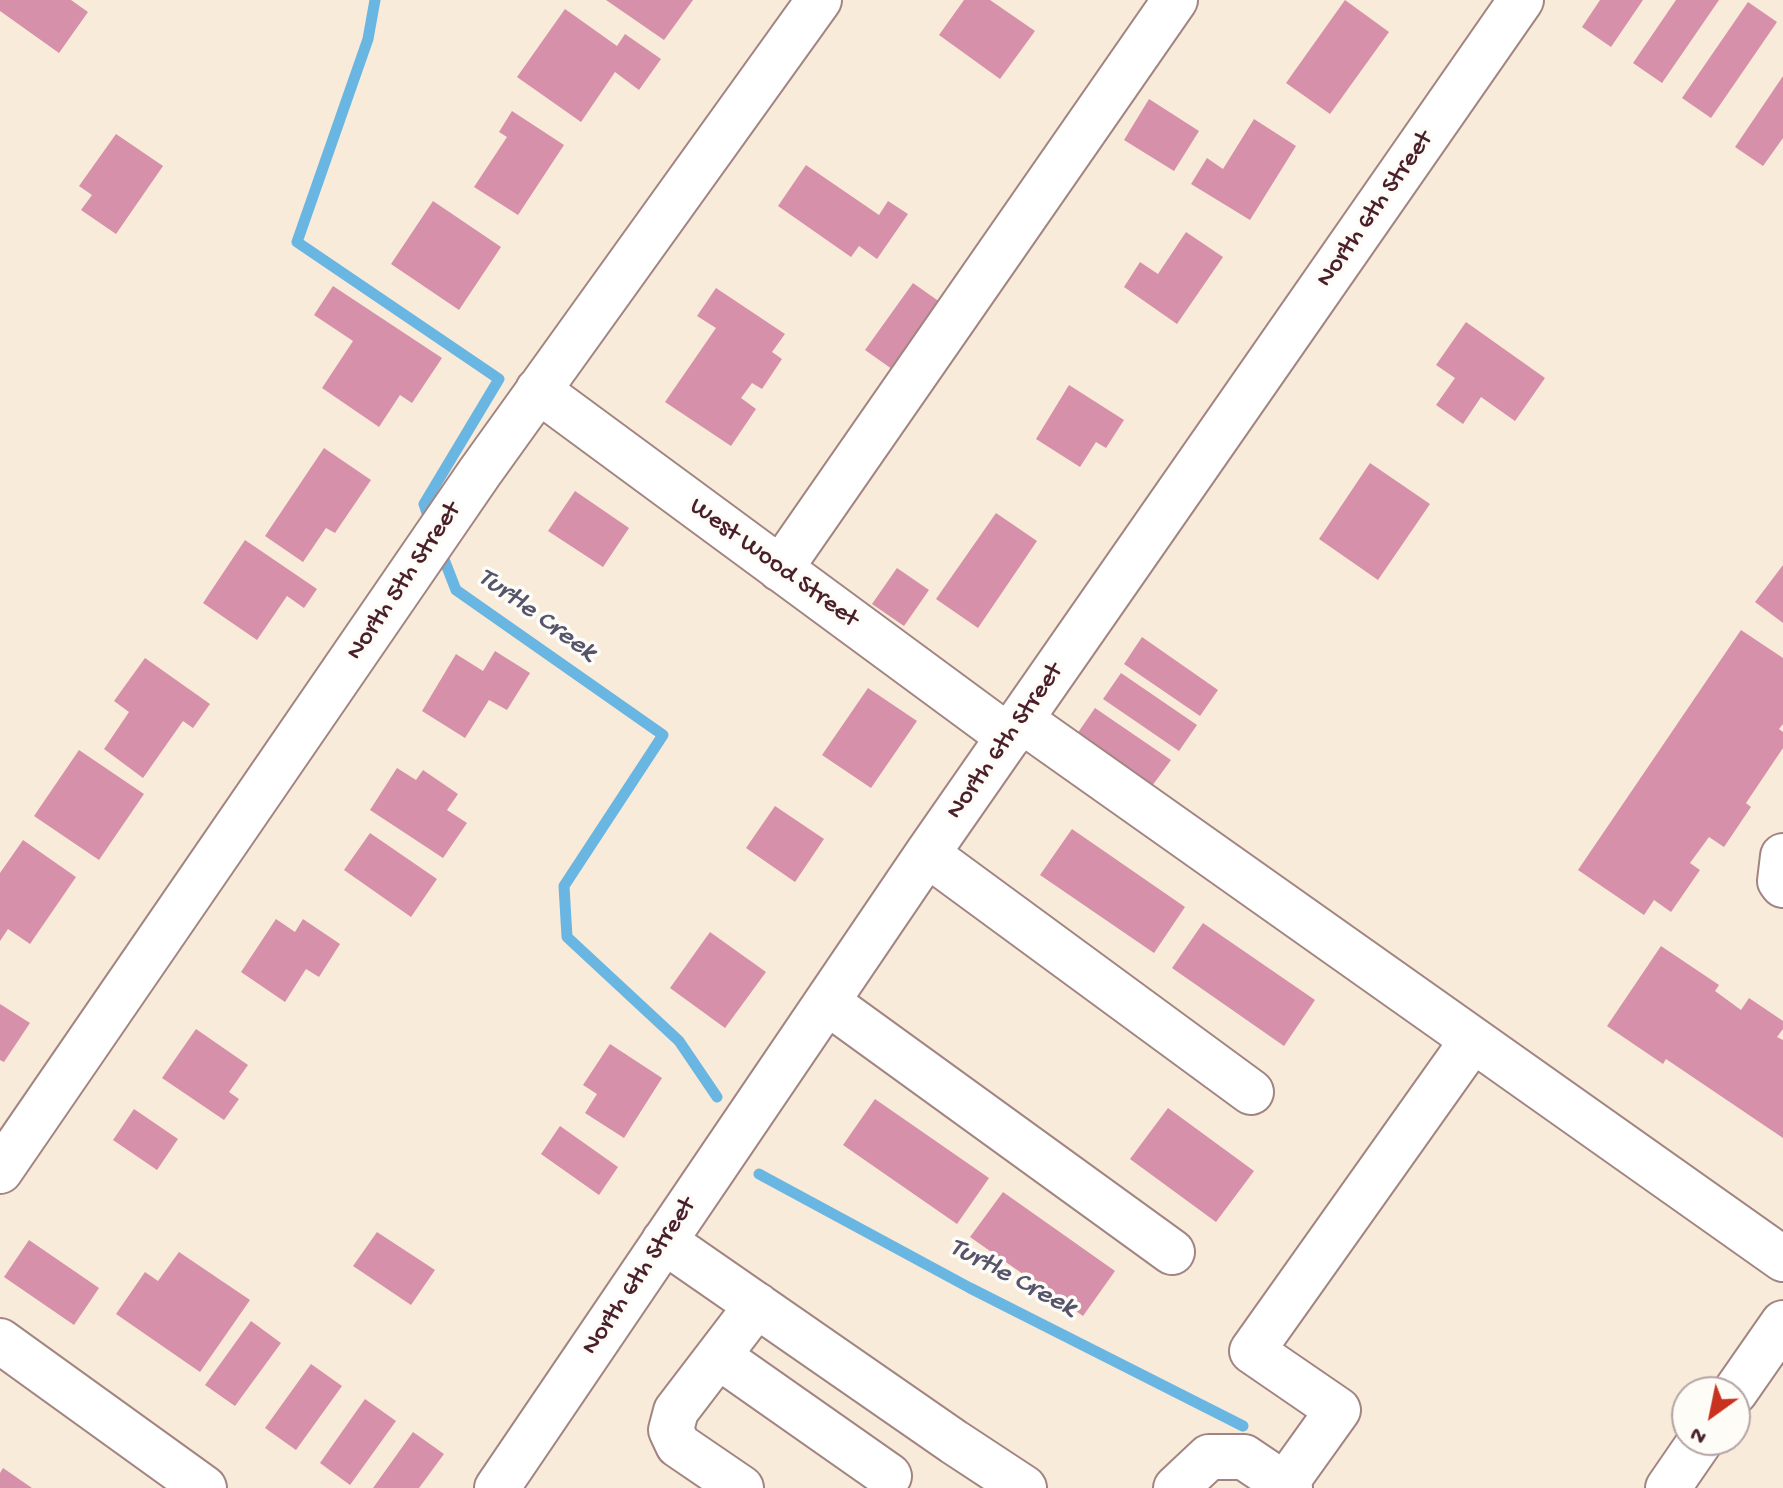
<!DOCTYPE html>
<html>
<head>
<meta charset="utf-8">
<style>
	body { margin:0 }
	#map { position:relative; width:1783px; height:1488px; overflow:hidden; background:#f9ebd9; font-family:"Gochi Hand",sans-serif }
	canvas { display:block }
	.north { position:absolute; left:1671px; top:1376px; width:80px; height:80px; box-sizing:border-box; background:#fdfcf7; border:2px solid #b5a4a5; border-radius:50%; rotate:213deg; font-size:22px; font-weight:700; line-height:32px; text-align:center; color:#4a1f2b }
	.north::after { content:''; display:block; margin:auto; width:28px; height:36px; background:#c8321e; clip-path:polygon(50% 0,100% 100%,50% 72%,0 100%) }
</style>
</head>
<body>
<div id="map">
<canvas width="1783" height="1488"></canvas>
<div class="north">N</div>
</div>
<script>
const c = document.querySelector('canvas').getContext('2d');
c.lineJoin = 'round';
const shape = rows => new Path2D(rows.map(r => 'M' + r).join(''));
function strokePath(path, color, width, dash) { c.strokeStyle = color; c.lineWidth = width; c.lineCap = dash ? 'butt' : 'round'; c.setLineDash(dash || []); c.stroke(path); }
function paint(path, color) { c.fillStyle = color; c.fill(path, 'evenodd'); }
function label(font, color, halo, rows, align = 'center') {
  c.font = font + ' "Gochi Hand",sans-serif'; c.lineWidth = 7; c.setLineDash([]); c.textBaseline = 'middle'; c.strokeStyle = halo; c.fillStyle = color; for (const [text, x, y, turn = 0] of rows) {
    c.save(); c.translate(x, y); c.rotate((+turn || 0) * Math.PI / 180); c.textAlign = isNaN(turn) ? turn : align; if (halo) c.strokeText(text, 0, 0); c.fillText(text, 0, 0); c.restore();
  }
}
strokePath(shape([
	[375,0,368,39,297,242,499,379,424,504,431,525],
	[440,549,456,590,663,735,564,886,567,937,679,1041,717,1097],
	[759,1174,970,1288,1243,1426]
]), '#6ab6e3', 11);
paint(shape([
	[0,0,71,0,88,12,59,53,0,11],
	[606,0,693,0,664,40],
	[964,0,990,0,1035,31,1000,79,939,35],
	[1345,0,1389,32,1330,114,1286,83],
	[1600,0,1643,0,1611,47,1582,27],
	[1676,0,1719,0,1662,83,1633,63],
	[1748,2,1777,22,1711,118,1682,98],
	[565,9,617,46,625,34,661,59,639,90,615,72,581,122,517,77],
	[1783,76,1783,138,1763,166,1735,147],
	[1149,99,1199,131,1174,171,1124,140],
	[512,111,564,145,518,215,474,187,507,137,499,132],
	[1254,119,1296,146,1250,220,1191,184,1207,158,1223,169],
	[116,134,163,166,116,234,81,210,92,195,79,186],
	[806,165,879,215,888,201,908,214,877,259,859,246,851,257,778,206],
	[433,201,501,247,459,310,391,264],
	[1186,232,1223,257,1177,324,1124,287,1140,262,1158,274],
	[913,283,947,307,899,374,865,350],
	[333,286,442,358,412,403,400,395,379,427,322,388,353,341,314,315],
	[716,288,785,334,772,352,782,359,762,389,752,383,741,398,756,409,731,446,665,402,716,328,697,316],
	[1466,322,1545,378,1515,421,1481,397,1463,424,1436,405,1455,378,1436,365],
	[1069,385,1124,420,1106,448,1096,442,1080,467,1036,439],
	[324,448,371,480,335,533,326,528,303,562,265,536],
	[1370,463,1430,504,1378,580,1319,539],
	[575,491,629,528,603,567,548,531],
	[996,513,1037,541,978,628,936,599],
	[245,540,317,589,304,608,287,596,257,640,203,603],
	[1783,565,1783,623,1755,602],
	[897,568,929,590,904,626,872,604],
	[1741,630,1783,658,1783,724,1779,729,1783,732,1783,748,1746,803,1751,807,1724,847,1709,837,1690,863,1700,870,1671,912,1654,900,1644,915,1578,870],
	[1142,637,1218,690,1200,716,1124,664],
	[495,651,530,673,507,710,489,700,465,738,422,711,456,654,483,671],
	[145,658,210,704,193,728,183,721,143,778,104,749,129,712,114,701],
	[1121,673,1197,725,1179,751,1103,699],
	[868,688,917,721,871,788,822,755],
	[1095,708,1171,760,1152,786,1077,734],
	[79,750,144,794,99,860,34,816],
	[397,768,416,780,423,770,458,794,447,810,467,823,443,858,370,810],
	[775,806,824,839,795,882,746,848],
	[1072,829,1185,907,1154,953,1040,875],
	[370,833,437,879,411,917,344,870],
	[23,840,76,877,30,944,8,929,0,941,0,873],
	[276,919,295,932,303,919,340,944,319,977,306,969,285,1002,241,972],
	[1203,923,1315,1000,1284,1046,1172,968],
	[710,932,766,972,725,1028,670,988],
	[1661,946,1719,985,1715,991,1741,1010,1749,998,1783,1021,1783,1029,1777,1037,1783,1040,1783,1138,1666,1059,1663,1064,1607,1026],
	[0,1004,30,1023,4,1062,0,1060],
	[196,1029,248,1065,229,1092,239,1099,224,1120,162,1078],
	[610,1044,662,1078,624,1138,585,1113,597,1094,583,1085],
	[875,1099,989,1178,957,1224,843,1145],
	[1168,1108,1254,1171,1216,1222,1130,1159],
	[134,1109,178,1139,157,1170,113,1140],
	[560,1126,618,1167,599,1195,541,1154],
	[1003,1192,1115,1271,1083,1316,970,1237],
	[377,1232,435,1270,411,1305,353,1266],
	[29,1240,99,1288,74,1325,4,1277],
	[179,1252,250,1300,200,1372,116,1314,145,1272,158,1281],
	[251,1321,281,1343,235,1406,205,1385],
	[311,1364,342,1386,296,1450,265,1428],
	[365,1399,396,1421,350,1485,320,1463],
	[413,1432,444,1454,419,1488,373,1488],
	[3,1468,32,1488,0,1488,0,1473]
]), '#d690aa');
const minor = shape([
	[538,390,1009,737],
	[780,569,1175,0],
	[1021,720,1783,1259],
	[927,854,1251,1092],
	[1783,856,1780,881,1783,885],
	[827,1002,1172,1252],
	[0,1171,480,472,819,0],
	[664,1241,954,1442,1024,1488],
	[718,1356,889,1476],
	[1735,1392,1783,1323],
	[1285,1484,1338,1410,1252,1351,1472,1041],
	[497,1488,927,854,1521,0],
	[741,1488,678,1445,671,1430,676,1411,757,1305],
	[1176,1488,1209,1457,1244,1457,1290,1488],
	[1668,1488,1701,1440]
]);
const major = shape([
	[0,1341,204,1488]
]);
strokePath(minor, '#a28582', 48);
strokePath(major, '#a28582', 48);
strokePath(minor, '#fff', 44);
strokePath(major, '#fff', 44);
label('26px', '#4a1f2b', '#fdfcf7', [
	["North 6th Street",1376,210,-55],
	["West Wood Street",773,564,36],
	["North 5th Street",405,582,-56],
	["North 6th Street",1006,742,-55],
	["North 6th Street",640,1277,-56]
]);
label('italic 28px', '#55546b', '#fdfcf7', [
	["Turtle Creek",536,616,36],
	["Turtle Creek",1012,1279,28]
]);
</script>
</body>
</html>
